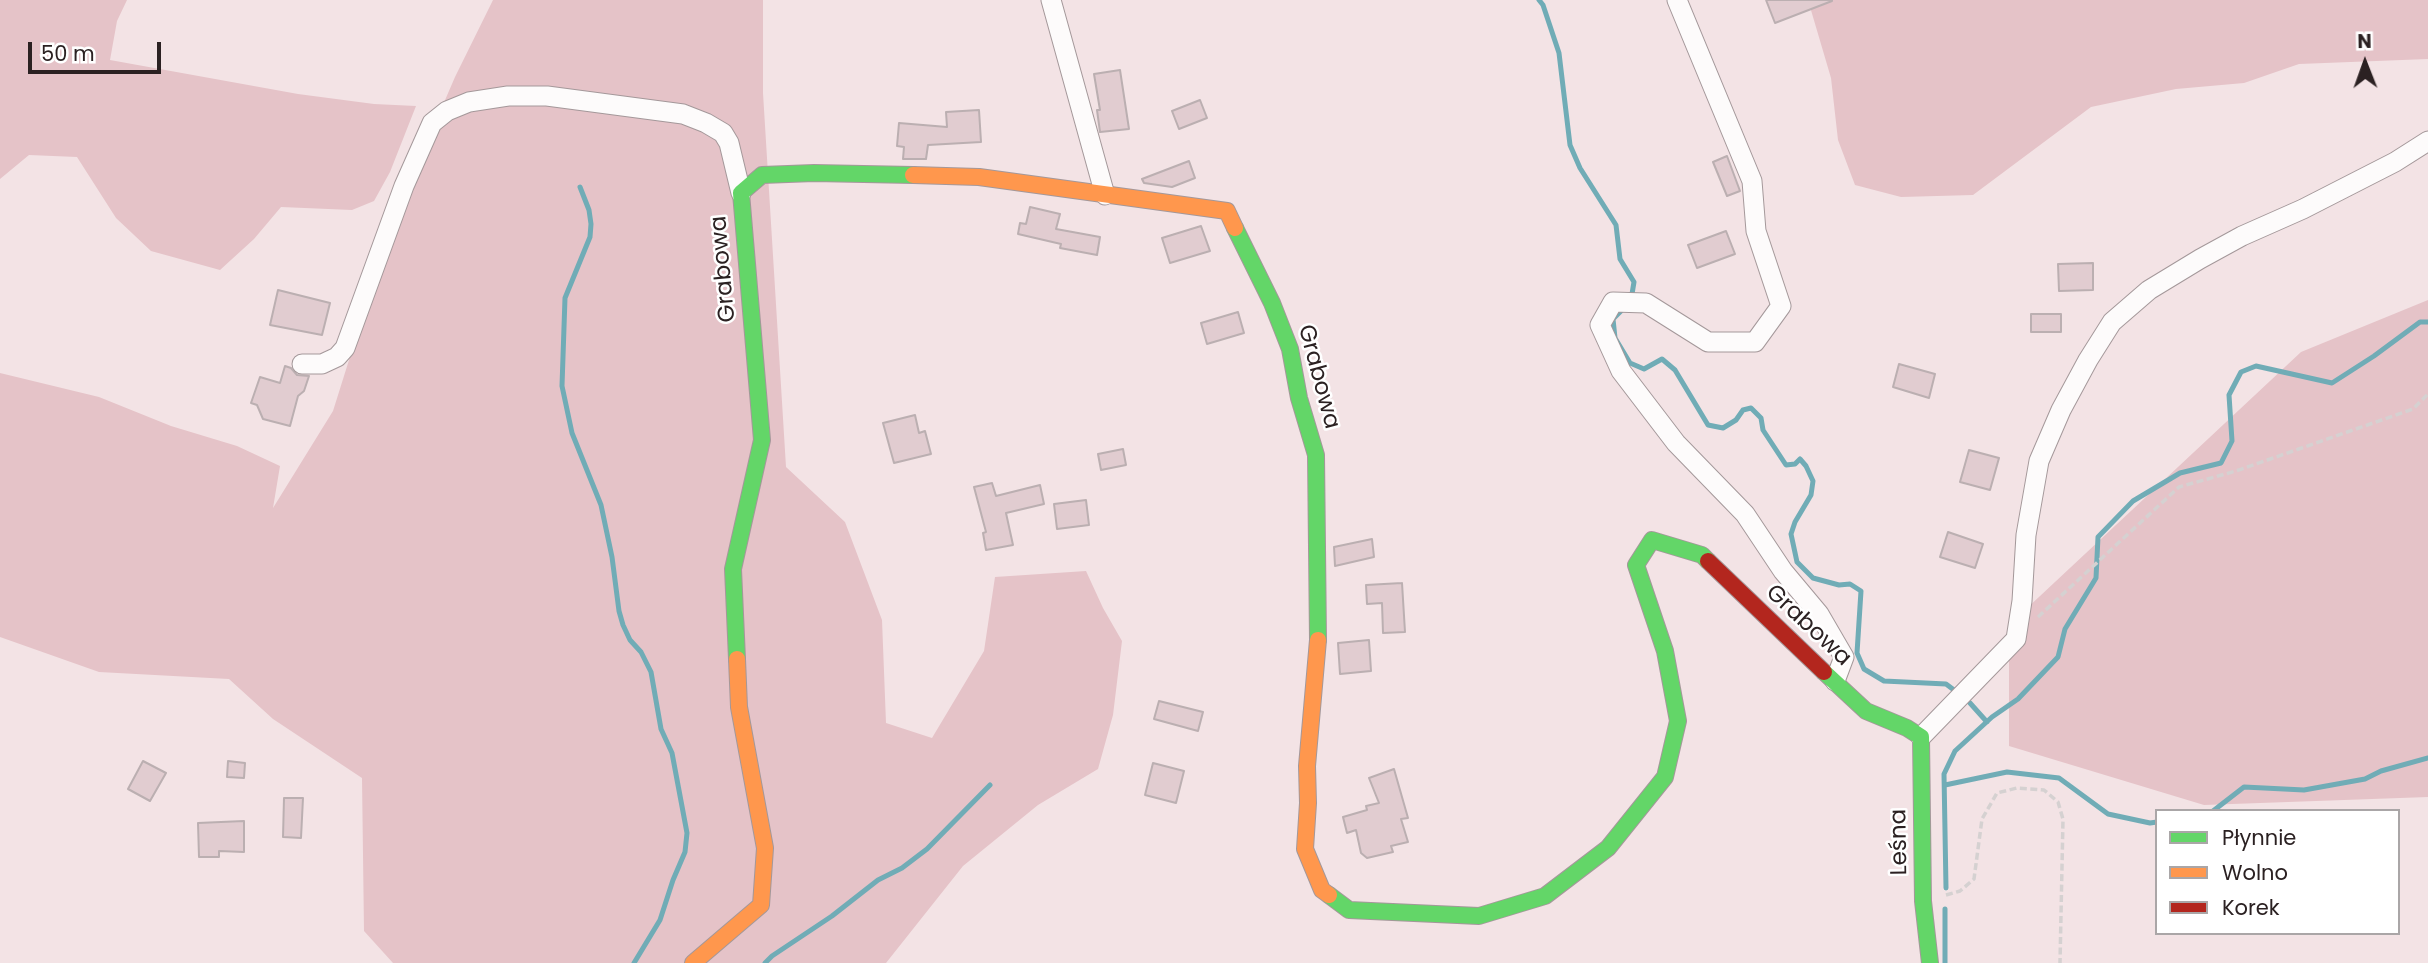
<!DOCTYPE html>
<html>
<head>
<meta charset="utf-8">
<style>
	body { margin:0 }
	#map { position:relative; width:2428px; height:963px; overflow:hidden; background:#f3e3e5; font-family:Poppins,sans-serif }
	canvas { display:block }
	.legend { position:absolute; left:2155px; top:809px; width:245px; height:126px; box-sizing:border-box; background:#fff; border:2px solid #aaa6a7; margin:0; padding:9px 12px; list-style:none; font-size:21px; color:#2b2122 }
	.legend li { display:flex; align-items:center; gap:14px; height:35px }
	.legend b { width:35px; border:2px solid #aaa6a7 }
	.north { position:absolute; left:2330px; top:28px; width:70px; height:70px; -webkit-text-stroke:5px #fff; paint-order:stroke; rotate:359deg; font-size:19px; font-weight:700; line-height:28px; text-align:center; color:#2b2122 }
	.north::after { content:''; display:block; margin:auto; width:24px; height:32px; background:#2b2122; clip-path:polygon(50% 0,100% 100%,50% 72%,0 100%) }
	.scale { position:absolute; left:28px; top:42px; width:133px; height:32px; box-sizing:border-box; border:4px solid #2b2122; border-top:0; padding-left:9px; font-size:21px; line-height:24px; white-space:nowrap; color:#2b2122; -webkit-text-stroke:5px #fff; paint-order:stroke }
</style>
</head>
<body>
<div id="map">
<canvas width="2428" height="963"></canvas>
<ul class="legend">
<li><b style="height:9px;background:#63d668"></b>Płynnie</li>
<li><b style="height:9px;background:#ff974d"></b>Wolno</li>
<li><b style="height:9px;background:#b3261e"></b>Korek</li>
</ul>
<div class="north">N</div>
<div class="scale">50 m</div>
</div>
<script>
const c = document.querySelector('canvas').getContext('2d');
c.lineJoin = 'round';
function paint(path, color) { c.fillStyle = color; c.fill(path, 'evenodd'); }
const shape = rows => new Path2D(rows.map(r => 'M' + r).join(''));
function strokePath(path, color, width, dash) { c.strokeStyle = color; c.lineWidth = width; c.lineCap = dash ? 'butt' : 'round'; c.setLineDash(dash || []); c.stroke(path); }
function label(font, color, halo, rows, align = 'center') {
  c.font = font + ' Poppins,sans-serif'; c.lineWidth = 5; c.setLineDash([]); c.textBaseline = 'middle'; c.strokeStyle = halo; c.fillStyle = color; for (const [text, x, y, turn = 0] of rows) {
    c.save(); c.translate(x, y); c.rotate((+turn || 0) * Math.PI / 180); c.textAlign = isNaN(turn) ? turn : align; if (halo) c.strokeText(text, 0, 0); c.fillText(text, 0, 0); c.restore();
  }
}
paint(shape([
	[0,0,127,0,117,21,110,60,298,94,374,104,416,106,390,172,374,201,352,210,281,207,254,239,220,270,151,251,116,218,77,157,29,155,0,179],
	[493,0,763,0,763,93,786,467,845,522,882,620,886,723,932,738,984,651,995,577,1086,571,1103,608,1122,641,1113,715,1098,769,1038,805,963,866,886,963,393,963,364,931,362,778,273,719,229,679,99,672,0,637,0,373,99,397,171,426,237,446,280,466,273,508,333,411,392,223,455,77],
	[1808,0,2428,0,2428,59,2299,64,2244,83,2176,89,2091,107,1973,195,1901,197,1855,185,1838,140,1831,78],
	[2428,300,2428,797,2204,805,2009,746,2009,625,2301,352]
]), '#e5c3c8');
strokePath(shape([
	[1539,0,1543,5,1559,53,1570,145,1580,168,1616,225,1620,259,1634,282,1632,294],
	[580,187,589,210,591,224,590,237,565,298,562,386,572,433,601,505,612,557,619,611,623,625,630,640,641,652,651,672,661,729,672,753,687,833,685,852,673,880,660,920,634,963],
	[1623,309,1613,319,1615,338,1630,363,1644,369,1662,359,1675,370,1708,425,1723,428,1736,420,1743,410,1751,408,1761,418,1763,430,1786,465,1795,464,1800,459,1806,466,1813,481,1811,495,1795,522,1791,534,1797,562,1813,578,1839,585,1850,584,1861,591,1857,653,1864,669,1884,681,1946,684,1954,690],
	[1970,703,1987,722],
	[1945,785,2007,772,2059,778,2108,814,2150,823,2157,822],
	[2213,811,2244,787,2304,790,2365,779,2381,771,2428,758],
	[1946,888,1944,774,1955,751,1992,717,2018,699,2058,657,2065,629,2096,578,2098,537,2133,501,2180,473,2221,463,2232,441,2229,395,2241,372,2256,366,2332,383,2374,356,2420,322,2428,322],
	[1945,909,1945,963],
	[765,963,772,956,832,916,878,880,902,868,927,849,990,785]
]), '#70acb6', 5);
const building = shape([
	[1766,0,1832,0,1832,1,1775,23,1766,0],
	[1120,70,1129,129,1100,132,1097,110,1100,110,1094,74,1120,70],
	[1200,100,1207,118,1179,129,1172,111,1200,100],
	[979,110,981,142,928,145,926,159,903,159,904,147,897,146,899,123,947,127,946,112,979,110],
	[1727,156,1740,191,1727,196,1713,162,1727,156],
	[1189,161,1195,178,1172,187,1144,183,1142,179,1189,161],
	[1030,207,1060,214,1056,229,1100,237,1097,255,1060,248,1061,244,1018,234,1020,223,1026,224,1030,207],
	[1201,226,1210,251,1170,263,1162,238,1201,226],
	[1726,231,1735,254,1697,268,1688,245,1726,231],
	[2093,263,2093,290,2059,291,2058,264,2093,263],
	[278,290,330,303,322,335,270,325,278,290],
	[1238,312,1244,333,1207,344,1201,323,1238,312],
	[2031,314,2061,314,2061,332,2031,332,2031,314],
	[1899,364,1935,374,1929,398,1893,387,1899,364],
	[285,366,291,368,297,375,309,376,304,391,298,396,290,426,263,419,257,405,251,403,260,377,280,383,285,366],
	[915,415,919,433,925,431,931,454,894,463,883,423,915,415],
	[1123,449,1126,465,1101,470,1098,454,1123,449],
	[1969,450,1999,458,1990,490,1960,482,1969,450],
	[992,483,996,496,1040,485,1044,504,1006,513,1013,545,986,550,983,533,986,532,974,487,992,483],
	[1086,500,1089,525,1057,529,1054,504,1086,500],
	[1948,532,1983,544,1975,568,1940,557,1948,532],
	[1372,539,1374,557,1335,566,1334,547,1372,539],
	[1402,583,1405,632,1383,633,1382,603,1367,604,1366,585,1402,583],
	[1369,640,1371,671,1340,674,1338,643,1369,640],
	[1159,701,1203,712,1198,731,1154,719,1159,701],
	[143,761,166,773,150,801,128,789,143,761],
	[228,761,245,763,244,778,227,777,228,761],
	[1153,763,1184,771,1176,803,1145,795,1153,763],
	[1394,769,1408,818,1401,819,1408,842,1391,846,1393,852,1367,858,1361,853,1356,830,1347,833,1343,817,1367,810,1366,806,1379,803,1369,778,1394,769],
	[284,798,303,798,301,838,283,837,284,798],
	[244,821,244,852,219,851,219,857,199,857,198,823,244,821]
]);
paint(building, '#e1ccd0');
strokePath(building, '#bbafb1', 2);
const street = shape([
	[1051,0,1105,195],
	[1677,0,1752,181,1756,231,1781,306,1755,342,1708,342,1646,303,1613,302,1600,325,1621,371,1676,443,1745,514,1783,571,1819,614,1844,657,1835,681],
	[302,364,322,364,337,357,345,348,404,186,432,123,447,111,469,102,508,96,547,96,683,114,706,123,723,133,729,143,741,193],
	[1921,737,2016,639,2022,601,2026,535,2039,461,2061,410,2088,360,2112,322,2149,290,2200,259,2242,236,2303,209,2395,162,2428,141]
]);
const fast = shape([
	[1235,228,1272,303,1290,349,1299,398,1316,455,1318,640],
	[737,659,733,569,762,440,741,193,762,175,814,173,913,175],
	[1824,672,1866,711,1907,728,1921,737,1923,901,1930,963],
	[1329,895,1349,910,1479,916,1545,896,1608,848,1665,777,1678,721,1665,651,1636,565,1652,540,1702,555,1708,561]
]);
const slow = shape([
	[913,175,979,177,1227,211,1235,228],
	[1318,640,1307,766,1308,803,1305,849,1322,890,1329,895],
	[693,963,761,905,765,848,739,707,737,659]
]);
const jam = shape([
	[1708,561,1824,672]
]);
strokePath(street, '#a4989a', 21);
strokePath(fast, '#a4989a', 18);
strokePath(slow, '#a4989a', 18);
strokePath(jam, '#a4989a', 18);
strokePath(shape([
	[2038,617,2179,487,2236,471,2413,409,2428,394],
	[1946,895,1960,891,1974,879,1982,819,1997,793,2017,788,2044,790,2058,802,2063,819,2060,963]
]), '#d5d1d1', 3.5, [7, 3.5]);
strokePath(street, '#fdfbfb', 19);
strokePath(fast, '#63d668', 16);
strokePath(slow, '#ff974d', 16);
strokePath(jam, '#b3261e', 16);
label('23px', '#2b2122', '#fff', [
	["Grabowa",724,269,-95],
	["Grabowa",1318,377,75],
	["Grabowa",1808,626,43],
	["Leśna",1900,842,-91]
]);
</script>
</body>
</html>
